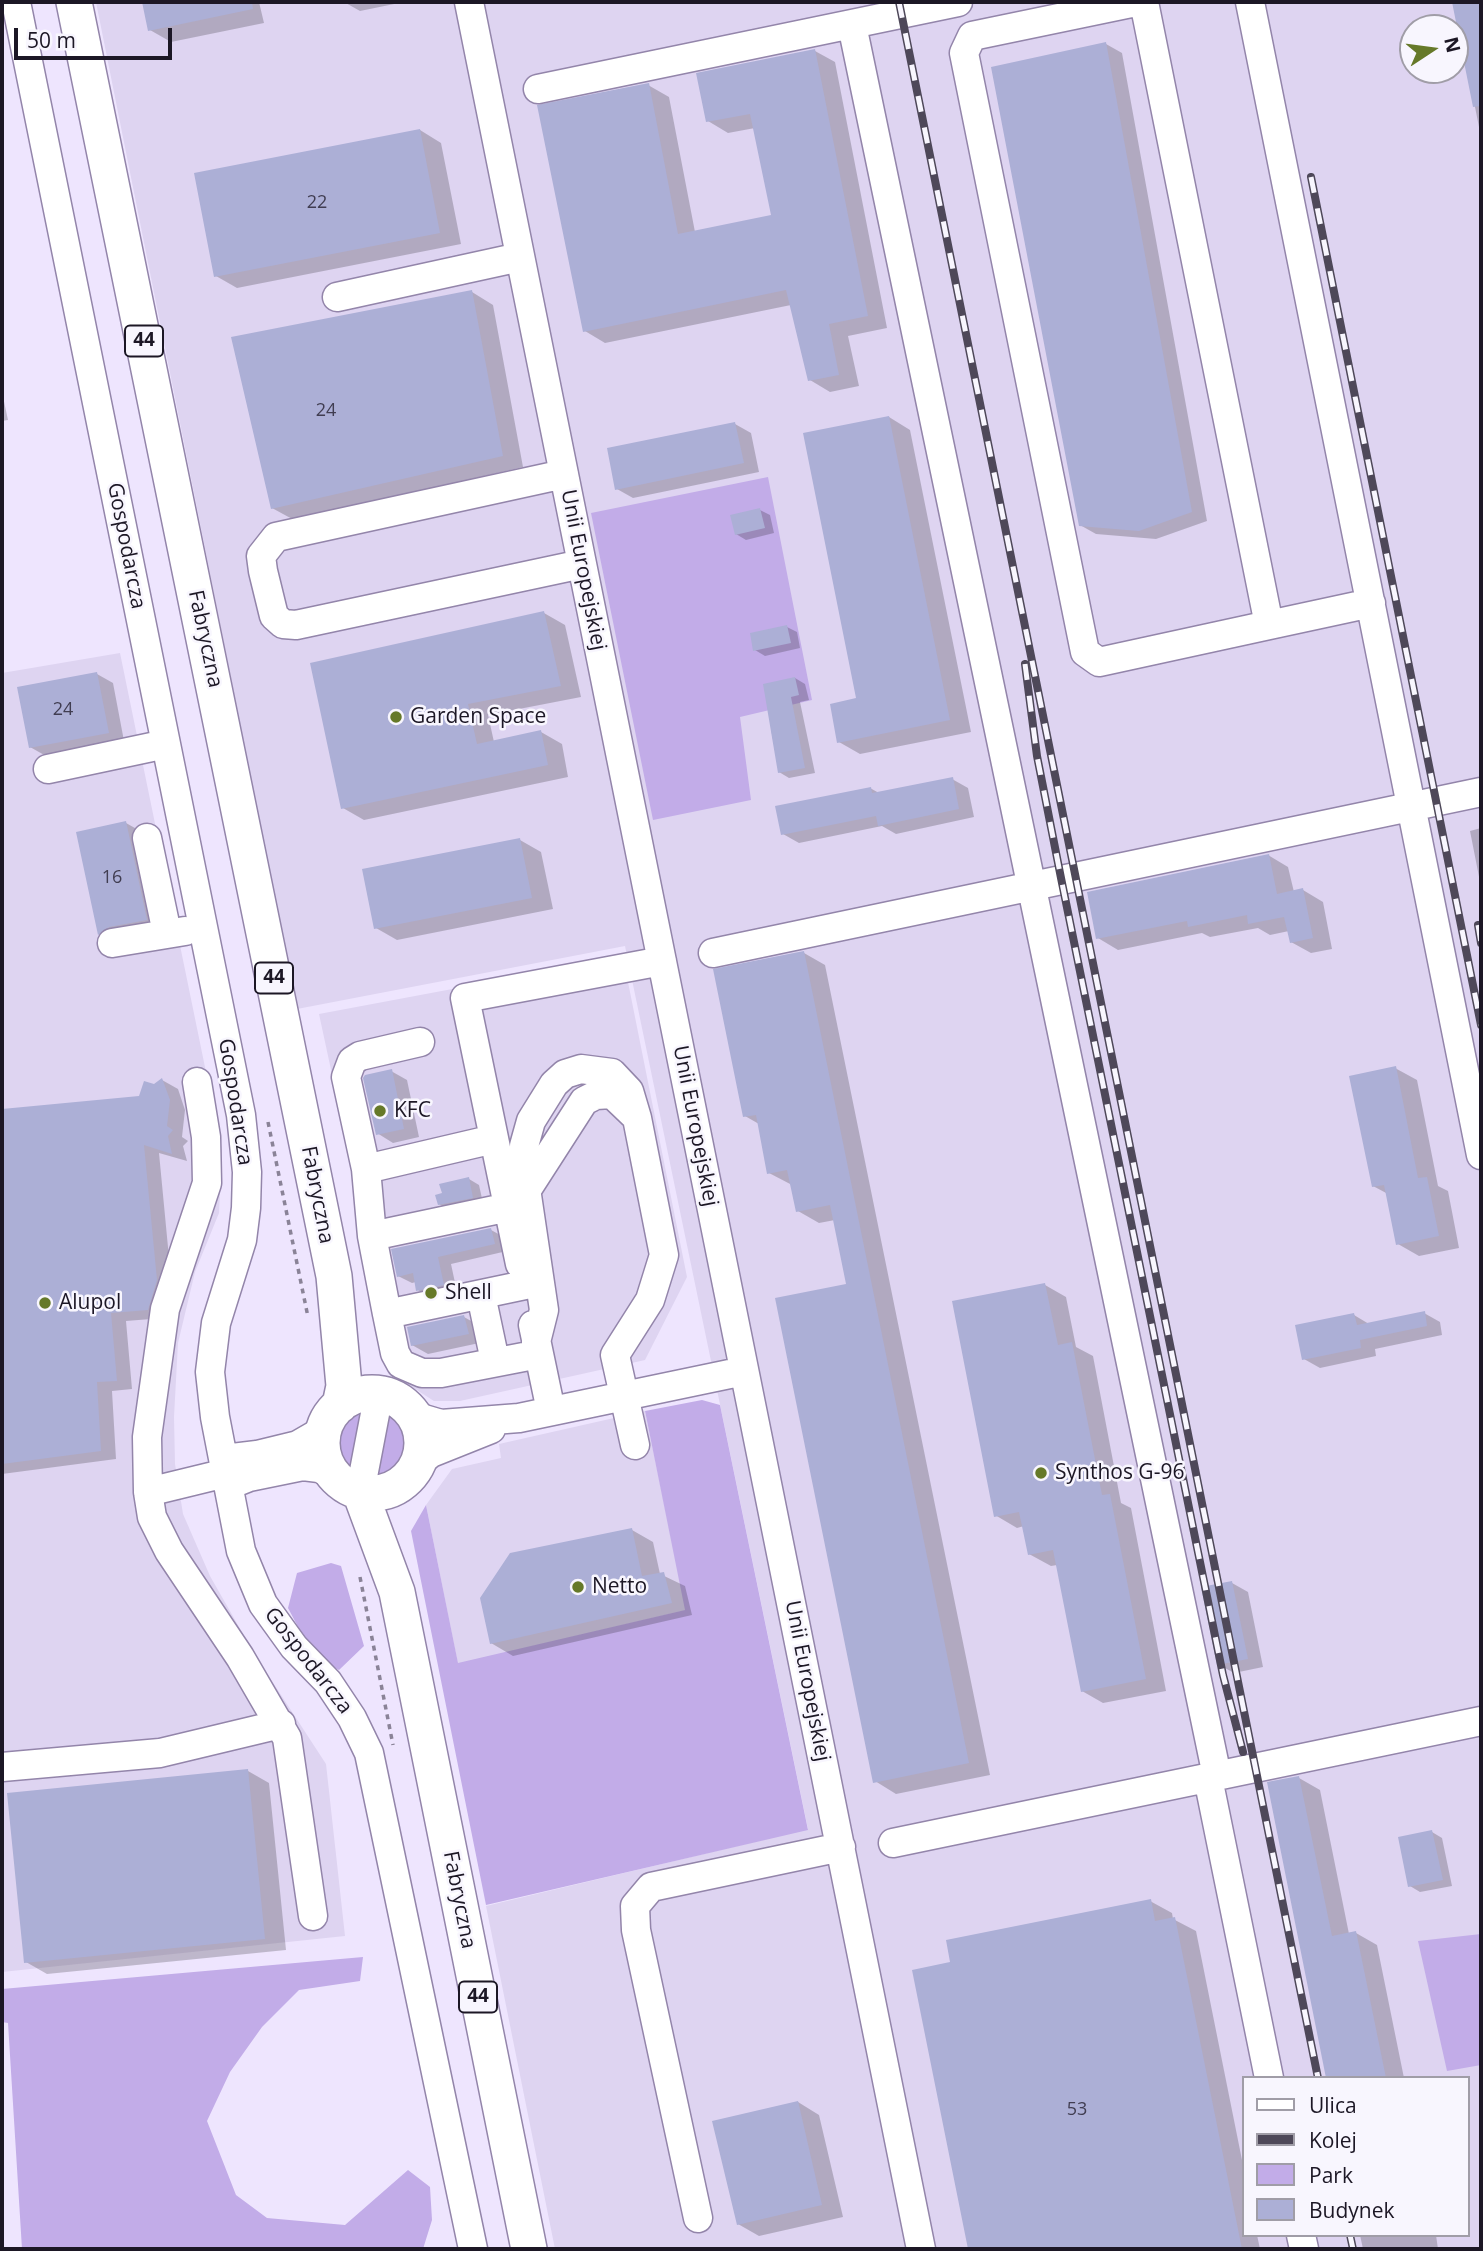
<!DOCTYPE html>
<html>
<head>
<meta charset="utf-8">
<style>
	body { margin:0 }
	#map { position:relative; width:1483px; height:2251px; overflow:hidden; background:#eee5fe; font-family:"Open Sans",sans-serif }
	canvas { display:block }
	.frame { position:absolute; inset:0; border:4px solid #1c1725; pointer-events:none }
	.legend { position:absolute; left:1242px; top:2076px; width:228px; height:161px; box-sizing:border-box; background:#f8f6fe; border:2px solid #a09da7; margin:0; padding:9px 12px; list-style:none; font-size:21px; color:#1c1725 }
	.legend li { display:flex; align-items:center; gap:14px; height:35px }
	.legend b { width:35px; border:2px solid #a09da7 }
	.north { position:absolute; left:1399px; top:14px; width:70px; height:70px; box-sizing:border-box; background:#f8f6fe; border:2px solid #a09da7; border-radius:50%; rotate:77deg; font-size:19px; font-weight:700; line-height:28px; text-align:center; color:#1c1725 }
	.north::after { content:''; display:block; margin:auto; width:24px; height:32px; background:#667929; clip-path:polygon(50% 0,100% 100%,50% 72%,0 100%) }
	.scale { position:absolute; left:14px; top:28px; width:158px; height:32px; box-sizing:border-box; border:4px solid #1c1725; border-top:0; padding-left:9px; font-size:21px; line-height:24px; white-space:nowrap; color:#1c1725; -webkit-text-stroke:5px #f8f6fe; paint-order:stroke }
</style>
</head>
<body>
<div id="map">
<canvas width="1483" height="2251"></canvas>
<div class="frame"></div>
<ul class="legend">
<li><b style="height:9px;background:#fff"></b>Ulica</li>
<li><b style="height:9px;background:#4e4859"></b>Kolej</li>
<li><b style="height:19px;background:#c2ace8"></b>Park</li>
<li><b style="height:19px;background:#acafd6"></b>Budynek</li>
</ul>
<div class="north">N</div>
<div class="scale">50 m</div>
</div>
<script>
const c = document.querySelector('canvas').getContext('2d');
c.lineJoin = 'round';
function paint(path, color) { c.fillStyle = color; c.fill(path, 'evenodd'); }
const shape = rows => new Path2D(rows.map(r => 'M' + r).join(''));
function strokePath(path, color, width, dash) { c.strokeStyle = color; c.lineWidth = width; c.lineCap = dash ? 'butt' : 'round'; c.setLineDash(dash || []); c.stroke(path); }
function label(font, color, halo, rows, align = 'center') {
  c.font = font + ' "Open Sans",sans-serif'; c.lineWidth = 5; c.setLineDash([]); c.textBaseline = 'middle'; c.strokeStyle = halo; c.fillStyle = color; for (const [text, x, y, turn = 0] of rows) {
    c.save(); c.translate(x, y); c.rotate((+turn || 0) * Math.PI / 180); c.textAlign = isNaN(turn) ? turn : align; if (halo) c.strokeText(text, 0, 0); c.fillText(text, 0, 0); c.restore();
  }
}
paint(shape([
	[96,2,1481,2,1481,2249,555,2249,486,1906,808,1829,625,946,297,1009],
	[1413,28,1455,28,1455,70,1413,70],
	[1243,2078,1467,2078,1467,2235,1243,2235],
	[120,653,222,1150,219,1213,195,1272,178,1343,174,1417,175,1464,183,1514,210,1576,255,1655,326,1764,345,1936,2,1972,2,673],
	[623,957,687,1277,645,1360,460,1401,434,1401,390,1373,377,1332,356,1220,353,1172,319,1014],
	[645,1411,686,1610,458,1664,426,1505,452,1469,501,1458,499,1444]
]), '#ded4f1');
paint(shape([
	[768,477,812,700,740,717,751,800,653,820,591,513],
	[702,1400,720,1405,808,1830,486,1905,411,1531,426,1505,458,1663,685,1610,645,1411],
	[362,1410,352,1472,343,1463,338,1449,338,1436,351,1415],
	[385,1411,402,1426,407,1446,397,1468,387,1476,374,1478],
	[331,1563,341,1566,364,1646,339,1670,314,1657,288,1608,297,1573],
	[1481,1934,1481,2065,1447,2071,1418,1941],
	[363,1957,360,1981,299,1990,262,2027,230,2072,207,2121,236,2195,267,2218,345,2225,408,2170,430,2187,432,2220,423,2249,22,2249,8,2023,2,2022,2,1989]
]), '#c2ace8');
paint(shape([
	[144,2,259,2,264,23,171,42,150,30],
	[344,2,404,2,360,11],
	[1454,2,1481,2,1481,137],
	[1106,44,1122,53,1207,521,1156,539,1096,534,1080,525],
	[815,51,835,62,887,328,848,336,859,386,830,392,810,380,791,305,605,343,585,331,648,85,669,97,695,232,773,216,755,128,728,133,708,121],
	[420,130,441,143,461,244,237,288,216,276],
	[472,292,493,305,523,467,294,520,272,508],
	[2,392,8,420,2,421],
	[889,417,910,430,971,732,860,754,839,742,858,700],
	[735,424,751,433,759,472,633,498,617,489],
	[760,510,770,515,774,533,746,540,736,534],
	[544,613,565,625,581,697,488,715,494,742,541,732,562,744,568,777,364,820,343,808],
	[787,627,797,632,800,648,765,656,755,650],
	[97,674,113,683,124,741,46,756,30,747],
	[795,678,805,684,809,700,800,702,815,773,789,778,779,772,771,729],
	[952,779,968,788,974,817,896,834,882,826,799,843,783,834,870,788,879,793],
	[126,823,142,832,162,929,115,942,99,933],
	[1481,828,1481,887,1470,831],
	[520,840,541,852,553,909,397,940,376,928],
	[1268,855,1288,867,1294,892,1303,890,1323,902,1332,949,1311,953,1291,942,1289,931,1270,935,1258,928,1210,937,1202,933,1118,950,1098,938],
	[804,953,825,965,990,1775,896,1794,875,1781,848,1285,835,1220,819,1223,798,1211,792,1185,769,1173,759,1124,745,1116],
	[1395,1068,1417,1080,1438,1186,1448,1191,1459,1248,1419,1256,1398,1244,1388,1194,1373,1186],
	[391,1071,407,1080,419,1137,393,1143,377,1133],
	[162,1080,178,1089,185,1110,182,1137,188,1141,183,1146,187,1161,159,1153,172,1289,164,1318,126,1321,132,1389,112,1391,116,1459,2,1474,2,1111,140,1098],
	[469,1179,479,1185,483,1203,449,1210,439,1204],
	[491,1230,504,1237,507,1251,451,1264,457,1292,431,1298,418,1290,416,1282,412,1283,398,1276],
	[1045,1285,1066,1297,1076,1347,1093,1356,1121,1503,1131,1508,1166,1691,1103,1703,1082,1691,1057,1565,1051,1566,1029,1554,1024,1526,1017,1528,995,1515],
	[1424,1313,1440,1322,1442,1335,1375,1349,1376,1356,1320,1368,1304,1359,1354,1315,1369,1324],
	[464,1317,480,1326,484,1342,428,1354,412,1345],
	[632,1530,653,1542,660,1574,685,1586,692,1615,513,1656,491,1643],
	[1232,1583,1248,1592,1263,1667,1234,1673,1218,1664],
	[248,1771,269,1783,286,1950,47,1974,26,1962],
	[1299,1778,1320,1790,1349,1934,1356,1933,1377,1945,1404,2078,1328,2078],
	[1432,1832,1442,1838,1452,1886,1420,1892,1410,1886],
	[1150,1901,1172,1913,1173,1919,1196,1931,1243,2165,1243,2235,1257,2235,1260,2249,970,2249,914,1971,952,1963],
	[798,2102,819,2115,843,2217,759,2236,738,2224],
	[1360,2235,1436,2235,1438,2249,1363,2249]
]), '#0003');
paint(shape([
	[142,2,252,2,253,9,148,31],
	[1452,2,1481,2,1481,106,1473,107],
	[1106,42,1192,512,1139,531,1079,526,991,67],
	[815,49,868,316,829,324,839,375,808,381,786,290,583,332,537,105,649,83,678,234,771,215,750,114,706,122,696,73],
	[420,129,440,233,214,277,194,173],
	[472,290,503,456,271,509,231,337],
	[889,416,950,720,837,743,830,704,856,698,803,433],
	[735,422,744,463,615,490,607,448],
	[760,508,765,528,735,535,730,515],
	[544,611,561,686,468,704,477,744,541,730,548,765,341,809,310,663],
	[787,625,791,643,753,651,750,633],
	[97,672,109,733,29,748,17,687],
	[795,677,799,695,791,697,805,768,778,773,763,684],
	[953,777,959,809,878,826,876,816,781,835,775,806,871,787,872,793],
	[126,821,147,920,109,927,98,935,76,832],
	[520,838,532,898,374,929,362,869],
	[1269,854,1277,894,1303,888,1313,938,1290,943,1284,917,1248,924,1247,915,1188,927,1187,921,1096,939,1087,892],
	[804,951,969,1763,873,1783,775,1298,846,1284,830,1205,796,1212,787,1170,767,1174,756,1115,743,1117,713,969],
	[1396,1066,1418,1178,1427,1177,1439,1236,1396,1245,1384,1185,1372,1187,1349,1076],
	[392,1069,404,1129,376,1135,363,1078,365,1075],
	[162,1078,170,1100,167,1126,173,1130,168,1136,172,1154,144,1145,157,1280,148,1310,111,1313,117,1381,97,1382,101,1451,2,1464,2,1109,139,1096,144,1081,154,1084],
	[469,1177,473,1198,438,1205,435,1195,442,1193,439,1184],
	[491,1228,495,1244,438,1257,444,1285,416,1291,413,1273,397,1277,391,1249],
	[1045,1283,1058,1345,1072,1342,1102,1495,1110,1494,1146,1679,1081,1692,1053,1550,1028,1555,1019,1512,994,1517,952,1301],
	[1425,1311,1427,1326,1360,1340,1361,1348,1302,1360,1295,1325,1354,1313,1357,1325],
	[464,1315,469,1334,411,1346,407,1327],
	[632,1528,642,1576,664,1572,672,1603,490,1644,480,1598,510,1553],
	[1232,1581,1248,1659,1217,1665,1201,1587],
	[248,1769,265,1939,24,1963,7,1793],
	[1299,1776,1332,1936,1356,1931,1386,2078,1326,2078,1267,1782],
	[1432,1830,1443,1880,1408,1887,1398,1837],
	[1151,1899,1155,1921,1175,1917,1242,2249,968,2249,912,1970,950,1962,946,1940],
	[798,2101,822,2205,737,2225,712,2121]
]), '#acafd6');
const minor = shape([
	[16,2,241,1115,247,1172,246,1208,242,1240,216,1323,210,1372,215,1417,241,1551,263,1604,294,1647,328,1682,352,1718,369,1753,473,2249],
	[469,2,921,2249],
	[1136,2,972,36,964,53,1085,652,1099,662,1269,625],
	[1144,2,1269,625,1371,603],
	[1250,2,1481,1155],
	[852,25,1217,1776],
	[538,89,958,2],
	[337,297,520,257],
	[564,474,276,537,261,556,263,571,274,616,283,624,296,625,582,564],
	[48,769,166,744],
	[147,838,167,933],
	[112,943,185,931],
	[713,953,1481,792],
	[197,1082,206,1137,207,1183,165,1309,147,1437,148,1492,226,1473],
	[366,1169,494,1139],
	[372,1236,509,1207,519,1202,584,1101,596,1095,612,1094,635,1116],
	[520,1264,465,998,662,961],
	[525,1285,387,1314,395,1353,401,1364,422,1373,441,1373,539,1354],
	[481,1295,495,1361],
	[387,1314,372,1236,366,1169,346,1077,352,1061,360,1056,420,1042],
	[533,1325,551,1411],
	[536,1342,544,1310,524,1175,524,1146,531,1121,554,1084,565,1074,581,1069,612,1073,629,1091,637,1118,664,1255,650,1300,615,1355,635,1445],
	[414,1416,441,1424,519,1418,744,1371],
	[224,1459,257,1455,298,1445,324,1430],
	[417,1464,431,1453,491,1429],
	[229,1485,249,1477,303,1466,319,1468,334,1475],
	[148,1492,152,1517,169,1551,240,1657,287,1738,313,1916],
	[360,1492,379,1393],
	[2,1767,160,1753,281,1724],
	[1208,1778,1269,2078],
	[893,1843,1481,1721],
	[698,2218,636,1930,635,1906,651,1887,841,1847],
	[1301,2235,1304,2249]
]);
const major = shape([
	[74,2,334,1276,344,1386,340,1405],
	'322 1443a50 50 0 1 1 100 0a50 50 0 1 1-100 0Z',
	[360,1492,397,1592,529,2249]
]);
strokePath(minor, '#9385aa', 31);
strokePath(major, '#9385aa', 38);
strokePath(shape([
	[268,1122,308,1317],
	[360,1577,393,1745]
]), '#8a8397', 3.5, [5, 5]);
strokePath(minor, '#fff', 28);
strokePath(major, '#fff', 35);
const rail = shape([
	[899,2,1318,2078],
	[1311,177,1481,1025],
	[1025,664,1037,756,1061,878,1223,1675,1243,1752],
	[1478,925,1481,943],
	[1350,2235,1353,2249]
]);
strokePath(rail, '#4e4859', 8);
strokePath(rail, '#f8f6fe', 5, [16]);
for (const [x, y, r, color] of [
	[396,717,7,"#667929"],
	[380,1111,7,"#667929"],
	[431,1293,7,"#667929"],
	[45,1303,7,"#667929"],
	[1041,1473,7,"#667929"],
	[578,1587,7,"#667929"]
]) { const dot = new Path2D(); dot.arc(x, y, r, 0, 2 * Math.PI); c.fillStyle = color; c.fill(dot); strokePath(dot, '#f8f6fe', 2.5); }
label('18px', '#403d51', null, [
	["22",317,203],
	["24",326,411],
	["24",63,710],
	["16",112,878],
	["53",1077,2110]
]);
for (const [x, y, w] of [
	[144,341,38],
	[274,978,38],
	[478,1997,38]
]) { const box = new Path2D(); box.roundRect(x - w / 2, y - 15.5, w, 31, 5); c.fillStyle = '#f8f6fe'; c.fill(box); strokePath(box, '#1c1725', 2); }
label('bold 19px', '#1c1725', null, [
	["44",144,341],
	["44",274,978],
	["44",478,1997]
]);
label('21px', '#1c1725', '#f8f6fe', [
	["Gospodarcza",126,546,79],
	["Unii Europejskiej",583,570,79],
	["Fabryczna",205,639,78],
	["Gospodarcza",235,1102,81],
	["Unii Europejskiej",695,1126,79],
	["Fabryczna",317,1195,79],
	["Gospodarcza",308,1661,52],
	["Unii Europejskiej",807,1681,79],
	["Fabryczna",459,1900,79]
]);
label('21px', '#1c1725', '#f8f6fe', [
	["Garden Space",410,717],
	["KFC",394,1111],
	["Shell",445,1293],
	["Alupol",59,1303],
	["Synthos G-96",1055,1473],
	["Netto",592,1587]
], 'left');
</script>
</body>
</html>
